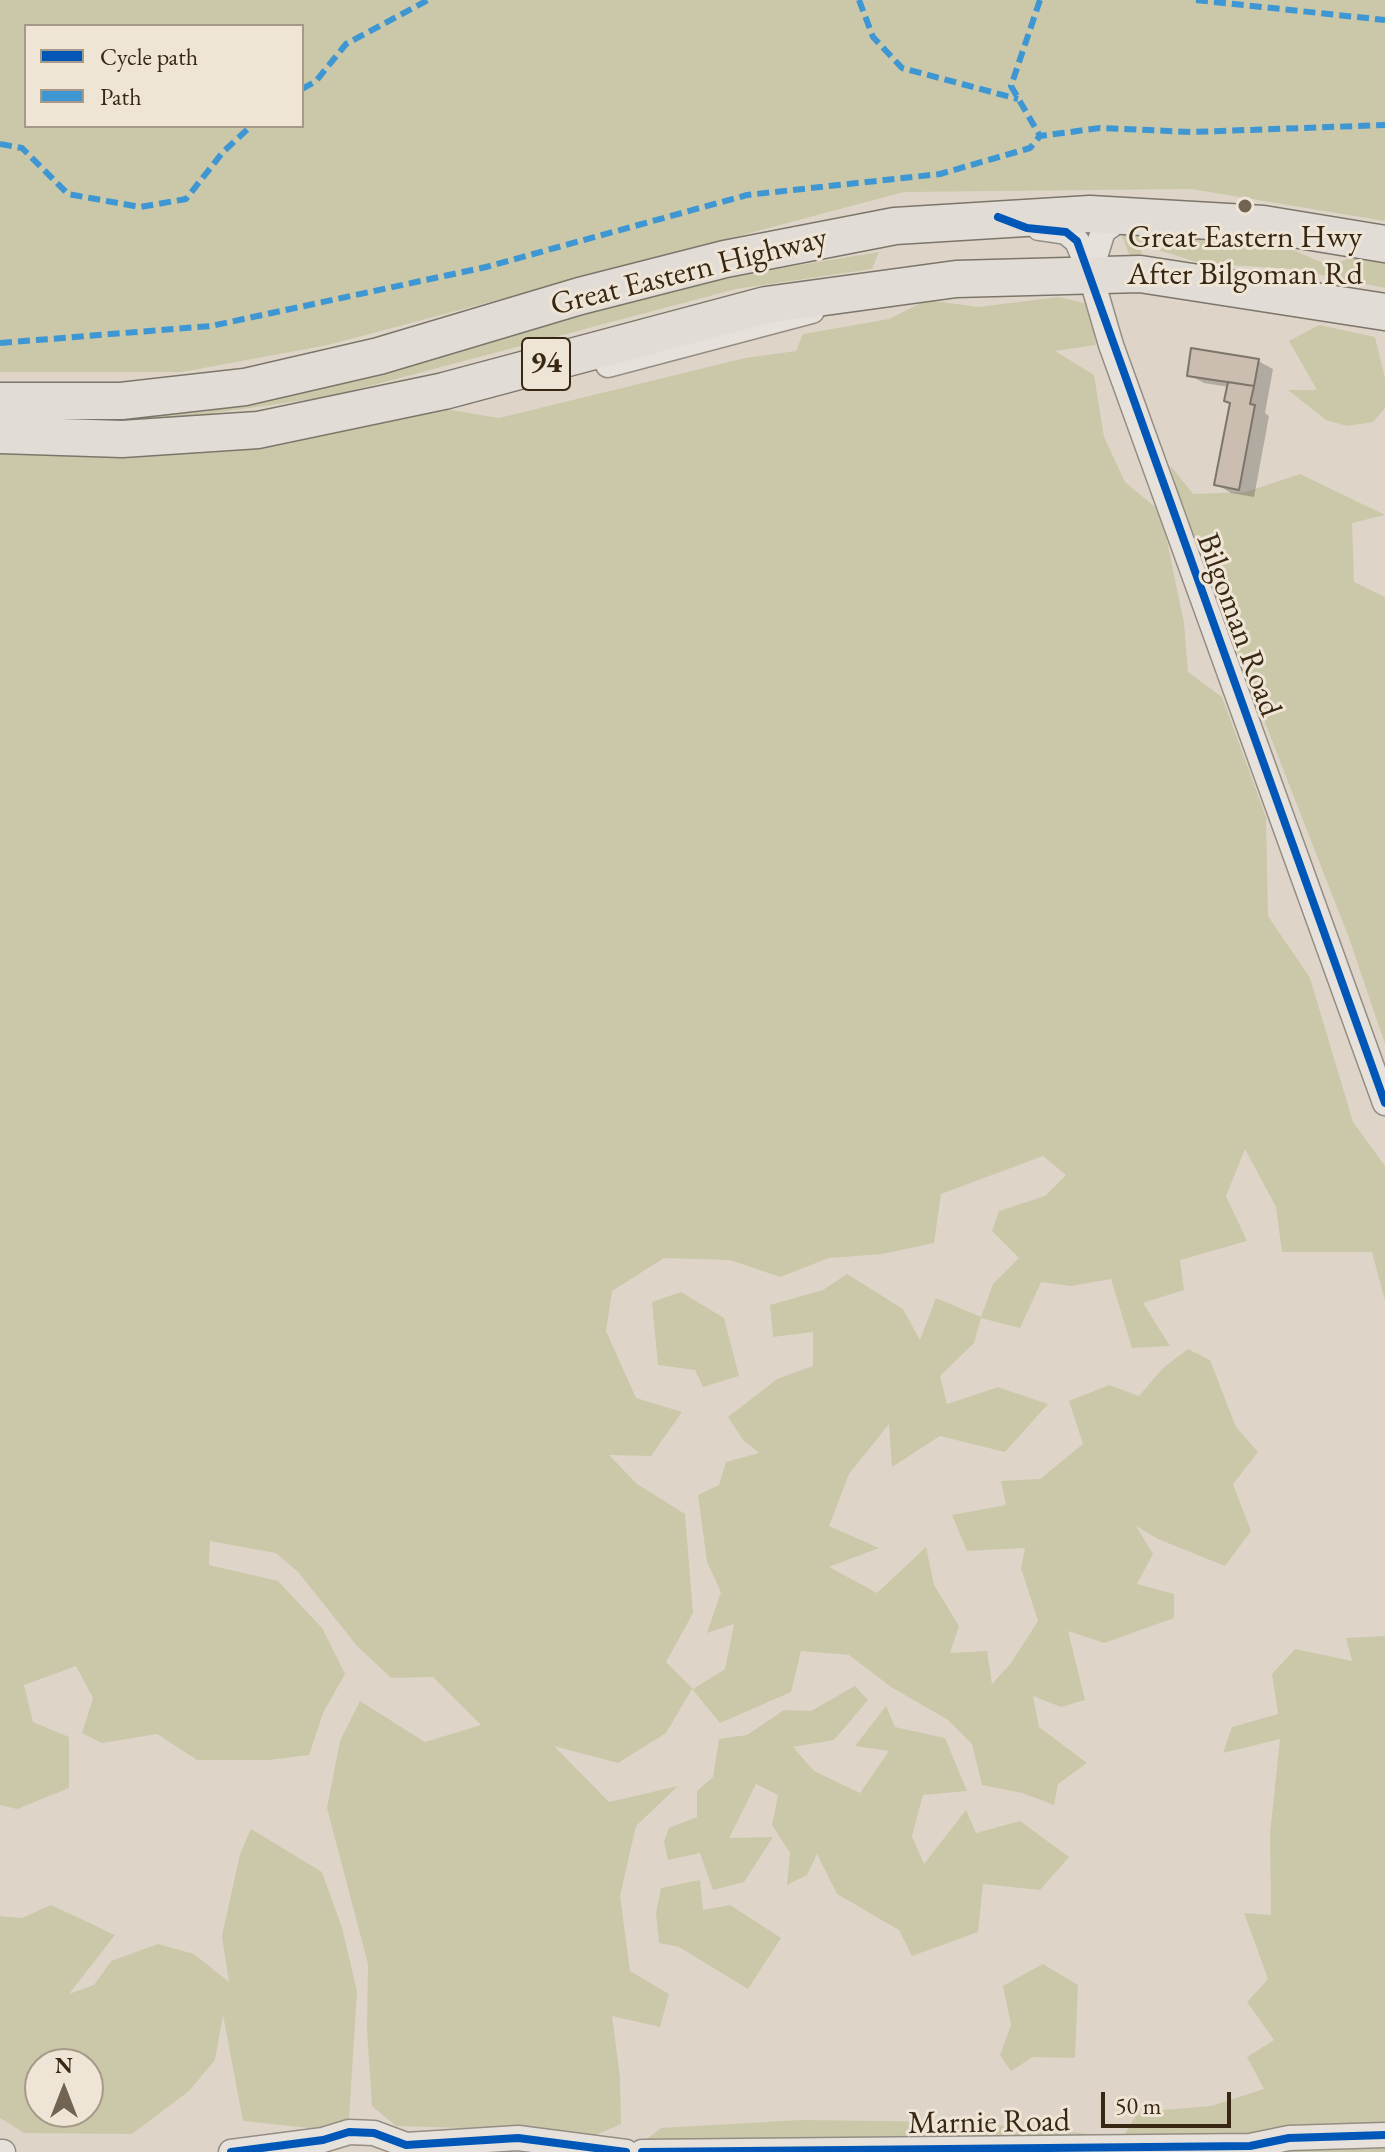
<!DOCTYPE html>
<html>
<head>
<meta charset="utf-8">
<style>
	body { margin:0 }
	#map { position:relative; width:1385px; height:2152px; overflow:hidden; background:#ded5c8; font-family:"EB Garamond",serif }
	canvas { display:block }
	.legend { position:absolute; left:24px; top:24px; width:280px; height:104px; box-sizing:border-box; background:#efe5d6; border:2px solid #a69988; margin:0; padding:10px 14px; list-style:none; font-size:24px; color:#382712 }
	.legend li { display:flex; align-items:center; gap:16px; height:40px }
	.legend b { width:40px; border:2px solid #a69988 }
	.north { position:absolute; left:24px; top:2048px; width:80px; height:80px; box-sizing:border-box; background:#efe5d6; border:2px solid #a69988; border-radius:50%; rotate:0deg; font-size:22px; font-weight:700; line-height:32px; text-align:center; color:#382712 }
	.north::after { content:''; display:block; margin:auto; width:28px; height:36px; background:#726452; clip-path:polygon(50% 0,100% 100%,50% 72%,0 100%) }
	.scale { position:absolute; left:1101px; top:2092px; width:130px; height:36px; box-sizing:border-box; border:4px solid #382712; border-top:0; padding-left:10px; font-size:24px; line-height:28px; white-space:nowrap; color:#382712; -webkit-text-stroke:6px #efe5d6; paint-order:stroke }
</style>
</head>
<body>
<div id="map">
<canvas width="1385" height="2152"></canvas>
<ul class="legend">
<li><b style="height:10px;background:#0057b8"></b>Cycle path</li>
<li><b style="height:10px;background:#3e96d3"></b>Path</li>
</ul>
<div class="north">N</div>
<div class="scale">50 m</div>
</div>
<script>
const c = document.querySelector('canvas').getContext('2d');
c.lineJoin = 'round';
function paint(path, color) { c.fillStyle = color; c.fill(path, 'evenodd'); }
const shape = rows => new Path2D(rows.map(r => 'M' + r).join(''));
function strokePath(path, color, width, dash) { c.strokeStyle = color; c.lineWidth = width; c.lineCap = dash ? 'butt' : 'round'; c.setLineDash(dash || []); c.stroke(path); }
function label(font, color, halo, rows, align = 'center') {
  c.font = font + ' "EB Garamond",serif'; c.lineWidth = 6; c.setLineDash([]); c.textBaseline = 'middle'; c.strokeStyle = halo; c.fillStyle = color; for (const [text, x, y, turn = 0] of rows) {
    c.save(); c.translate(x, y); c.rotate((+turn || 0) * Math.PI / 180); c.textAlign = isNaN(turn) ? turn : align; if (halo) c.strokeText(text, 0, 0); c.fillText(text, 0, 0); c.restore();
  }
}
paint(shape([
	[0,0,1385,0,1385,221,1191,189,904,192,328,345,182,372,0,372],
	[26,26,302,26,302,126,26,126],
	[1120,231,1279,244,1330,266,1352,257,1385,261,1385,288,1291,269,1200,263,1142,245,1141,256,1130,256],
	[879,252,872,269,736,289,328,397,172,419,121,415,460,345,732,276],
	[1059,297,1088,304,1096,345,1055,351,1094,375,1104,437,1125,482,1161,512,1184,623,1188,672,1222,697,1266,817,1268,916,1310,978,1353,1122,1385,1166,1385,1301,1372,1252,1282,1252,1276,1207,1245,1149,1226,1196,1247,1241,1180,1260,1184,1290,1143,1303,1170,1346,1132,1348,1111,1279,1071,1286,1041,1282,1020,1328,981,1318,974,1343,940,1376,947,1404,998,1387,1048,1404,1005,1452,940,1436,892,1467,889,1424,849,1474,829,1526,879,1548,829,1567,877,1593,926,1547,934,1585,959,1626,950,1653,987,1651,992,1684,1011,1663,1038,1621,1021,1568,1025,1548,967,1551,952,1515,1006,1505,1001,1481,1040,1479,1083,1444,1069,1401,1109,1385,1139,1396,1163,1368,1188,1349,1210,1360,1236,1427,1258,1452,1233,1484,1251,1531,1225,1566,1158,1539,1136,1526,1153,1554,1137,1584,1174,1594,1174,1618,1104,1643,1068,1631,1085,1700,1061,1707,1033,1696,1039,1727,1087,1763,1058,1784,1054,1805,1022,1793,982,1785,972,1744,948,1720,891,1687,849,1655,801,1651,791,1692,720,1723,692,1689,666,1733,618,1763,554,1746,609,1802,678,1786,636,1826,620,1896,630,1971,669,1994,660,2027,612,2016,620,2077,621,2124,580,2142,499,2129,396,2126,372,2106,367,2031,368,1964,327,1808,340,1741,360,1701,425,1742,481,1725,433,1677,391,1678,357,1646,299,1573,276,1553,210,1541,209,1565,278,1581,322,1628,345,1674,323,1713,309,1755,269,1760,197,1760,157,1734,102,1743,82,1733,93,1698,76,1666,24,1685,33,1722,69,1737,69,1788,17,1809,0,1805,0,446,421,405,499,418,745,358,796,351,803,334,889,319,927,300,978,307],
	[1043,1156,1066,1175,1045,1196,999,1211,992,1231,1019,1258,993,1284,981,1317,936,1298,920,1340,903,1309,847,1274,823,1290,770,1305,773,1337,813,1332,813,1366,777,1379,728,1417,743,1440,759,1453,726,1462,719,1485,698,1495,707,1562,721,1592,707,1633,734,1624,725,1669,693,1689,666,1662,693,1613,685,1514,637,1484,609,1455,651,1456,682,1412,636,1398,606,1331,612,1291,664,1258,730,1260,780,1277,829,1258,882,1254,934,1243,941,1194],
	[1319,325,1375,337,1385,378,1385,408,1373,422,1347,426,1326,420,1288,390,1317,390,1289,341],
	[1170,465,1193,494,1246,492,1300,474,1385,515,1352,523,1354,582,1385,597,1385,1044,1349,938,1180,505],
	[681,1292,724,1318,739,1376,703,1387,695,1370,658,1365,652,1302],
	[1385,1636,1385,2152,630,2152,661,2128,800,2120,963,2122,1123,2137,1138,2112,1211,2106,1264,2089,1247,2057,1274,2040,1247,2002,1268,1979,1244,1913,1271,1915,1270,1833,1280,1739,1223,1753,1232,1727,1278,1714,1272,1674,1295,1649,1352,1661,1346,1638],
	[855,1686,868,1700,834,1740,793,1747,814,1771,860,1793,889,1751,855,1746,886,1706,895,1727,945,1738,967,1791,923,1795,912,1836,924,1864,966,1810,976,1833,1020,1821,1069,1857,1040,1890,983,1884,978,1932,912,1956,899,1930,837,1894,817,1854,807,1875,787,1885,790,1853,772,1825,778,1795,756,1784,729,1838,773,1837,744,1882,713,1890,700,1853,668,1860,664,1842,669,1828,697,1817,697,1791,713,1777,719,1739,747,1735,784,1710,811,1711],
	[251,1829,322,1872,342,1928,357,1991,349,2120,328,2130,243,2121,223,2015,215,2060,189,2091,132,2134,24,2133,0,2118,0,1916,22,1918,51,1905,115,1935,69,1994,94,1985,111,1961,158,1944,194,1954,229,1982,222,1936,240,1854],
	[40,2064,88,2064,88,2112,40,2112],
	[700,1880,703,1910,730,1905,781,1938,748,1989,679,1947,659,1943,656,1913,661,1888],
	[1043,1964,1078,1985,1075,2058,1033,2057,1011,2071,1000,2055,1011,2025,1003,1986]
]), '#cac8a9');
paint(shape([
	[1258,361,1273,369,1265,413,1269,416,1254,497,1231,493,1216,484,1232,404,1229,387,1204,383,1189,375]
]), '#0003');
const building = shape([
	[1191,348,1259,359,1254,386,1187,376,1191,348],
	[1228,382,1254,386,1250,404,1255,405,1239,490,1214,485,1230,403,1224,401,1228,382]
]);
paint(building, '#ccbdb1');
strokePath(building, '#7c756a', 2);
const minor = shape([
	[1039,228,1066,232,1077,241,1090,273,1111,345,1385,1103],
	[1090,273,1103,231,1126,215],
	[608,365,812,311],
	[0,2152,3,2152],
	[231,2152,323,2140,349,2132,374,2133,406,2145,518,2138,626,2152],
	[642,2152,1250,2146,1289,2138,1385,2135]
]);
const highway = shape([
	[0,401,121,401,245,387,379,356,580,296,725,259,895,226,1090,214,1263,224,1385,244],
	[0,435,122,439,258,430,444,391,766,305,956,279,1140,274,1385,312]
]);
strokePath(minor, '#948d83', 27);
strokePath(highway, '#7c756a', 39);
strokePath(minor, '#e6e1db', 24);
strokePath(highway, '#e1dcd5', 36);
strokePath(shape([
	[859,0,873,37,902,68,1018,99],
	[1040,0,1011,86,1040,136],
	[1196,0,1385,20],
	[302,89,316,81,346,44,428,0],
	[0,144,22,148,68,194,140,207,186,199,223,152,251,126],
	[0,343,211,326,486,267,747,195,940,174,1030,148,1040,136,1100,128,1192,132,1385,125]
]), '#3e96d3', 6, [12, 6]);
strokePath(shape([
	[998,217,1027,228,1066,232,1077,241,1385,1103],
	[231,2152,323,2140,349,2132,374,2133,406,2145,518,2138,626,2152],
	[642,2152,1250,2146,1289,2138,1385,2135]
]), '#0057b8', 8);
for (const [x, y, r, color] of [
	[1245,206,8,"#726452"]
]) { const dot = new Path2D(); dot.arc(x, y, r, 0, 2 * Math.PI); c.fillStyle = color; c.fill(dot); strokePath(dot, '#efe5d6', 3); }
for (const [x, y, w] of [
	[546,364,48]
]) { const box = new Path2D(); box.roundRect(x - w / 2, y - 26, w, 52, 6); c.fillStyle = '#efe5d6'; c.fill(box); strokePath(box, '#382712', 2); }
label('bold 30px', '#382712', null, [
	["94",546,364]
]);
label('32px', '#382712', '#efe5d6', [
	["Great Eastern Hwy",1245,238],
	["After Bilgoman Rd",1245,275]
]);
label('32px', '#382712', '#efe5d6', [
	["Great Eastern Highway",689,272,-14],
	["Bilgoman Road",1238,625,70],
	["Marnie Road",989,2123,-1]
]);
</script>
</body>
</html>
